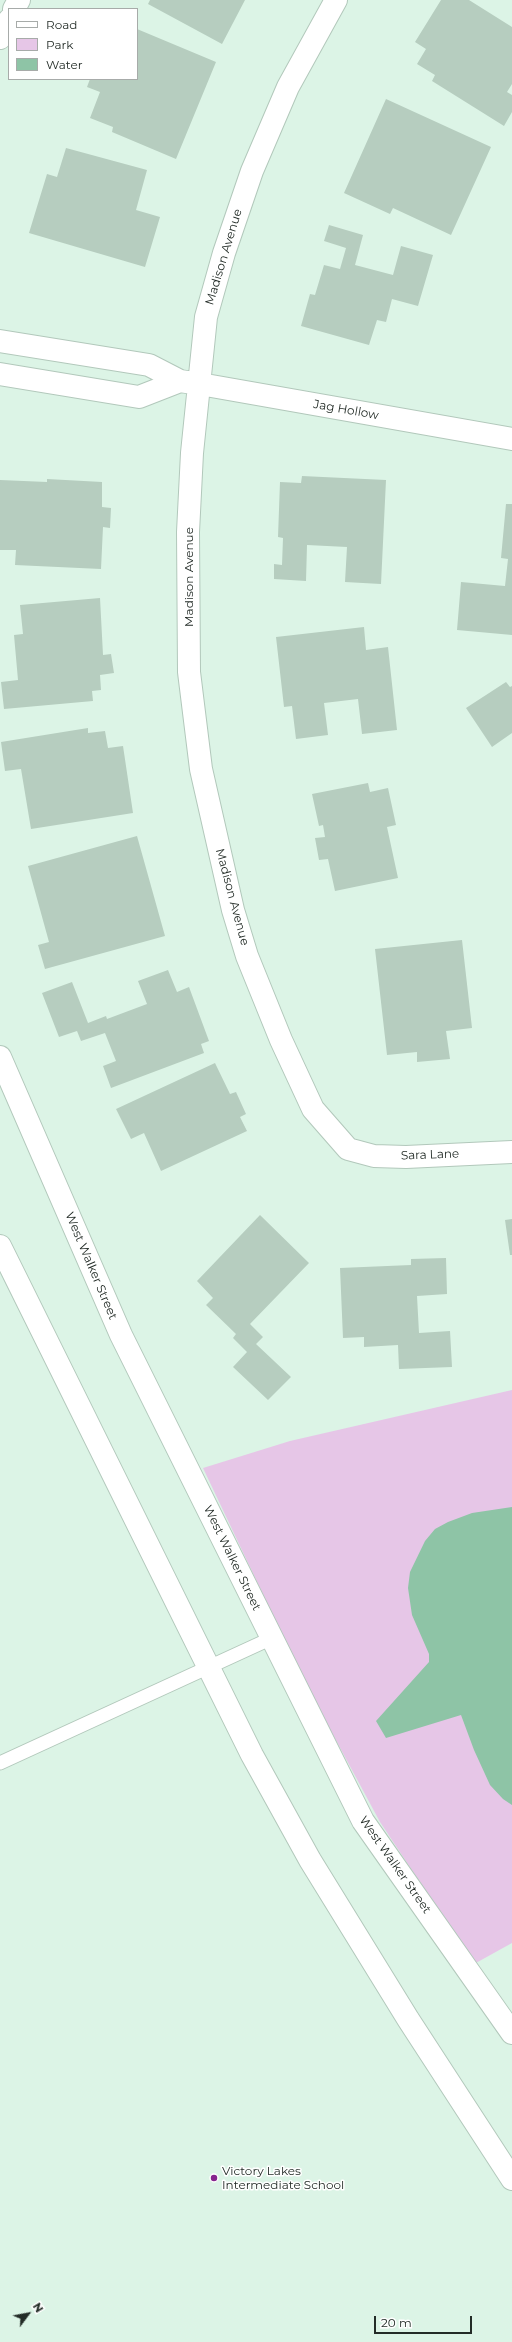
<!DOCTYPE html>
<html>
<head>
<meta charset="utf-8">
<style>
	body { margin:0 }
	#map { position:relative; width:512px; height:2342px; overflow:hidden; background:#dcf4e6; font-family:Montserrat,sans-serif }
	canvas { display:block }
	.legend { position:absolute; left:8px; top:8px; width:130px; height:72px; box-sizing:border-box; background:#fff; border:1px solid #a7aba9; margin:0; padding:5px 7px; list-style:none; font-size:12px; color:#232c27 }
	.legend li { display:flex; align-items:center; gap:8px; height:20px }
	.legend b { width:20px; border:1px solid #a7aba9 }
	.north { position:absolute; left:8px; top:2294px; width:40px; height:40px; -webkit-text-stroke:3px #fff; paint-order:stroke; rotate:58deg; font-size:11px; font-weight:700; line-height:16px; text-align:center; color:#232c27 }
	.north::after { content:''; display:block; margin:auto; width:14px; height:18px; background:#232c27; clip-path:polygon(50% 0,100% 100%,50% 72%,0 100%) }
	.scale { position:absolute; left:374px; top:2316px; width:98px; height:18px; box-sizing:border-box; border:2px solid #232c27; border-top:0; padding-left:5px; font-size:12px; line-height:14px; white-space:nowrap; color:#232c27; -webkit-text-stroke:3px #fff; paint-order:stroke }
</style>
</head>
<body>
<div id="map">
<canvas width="512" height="2342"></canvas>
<ul class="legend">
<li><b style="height:5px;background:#fff"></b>Road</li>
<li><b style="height:11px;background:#e6c6e7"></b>Park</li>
<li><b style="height:11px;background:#8ec4a6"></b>Water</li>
</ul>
<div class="north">N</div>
<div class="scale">20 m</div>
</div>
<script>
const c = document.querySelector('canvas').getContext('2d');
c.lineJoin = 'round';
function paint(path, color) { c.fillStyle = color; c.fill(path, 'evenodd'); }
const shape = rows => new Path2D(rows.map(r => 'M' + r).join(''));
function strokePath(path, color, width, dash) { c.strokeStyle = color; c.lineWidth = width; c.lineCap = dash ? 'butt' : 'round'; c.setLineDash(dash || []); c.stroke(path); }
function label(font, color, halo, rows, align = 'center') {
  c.font = font + ' Montserrat,sans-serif'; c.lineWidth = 3; c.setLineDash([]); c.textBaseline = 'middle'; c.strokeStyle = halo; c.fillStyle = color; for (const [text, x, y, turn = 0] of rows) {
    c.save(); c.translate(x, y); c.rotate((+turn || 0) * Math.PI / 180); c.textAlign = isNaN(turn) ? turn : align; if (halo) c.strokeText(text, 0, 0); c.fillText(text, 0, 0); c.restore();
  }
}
paint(shape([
	[512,1390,512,1943,474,1964,380,1822,304,1681,203,1468,290,1441]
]), '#e6c6e7');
paint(shape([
	[512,1507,512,1805,503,1799,490,1785,474,1750,461,1715,386,1738,376,1721,429,1662,429,1654,412,1615,408,1588,410,1572,425,1541,435,1529,448,1522,472,1513]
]), '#8ec4a6');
paint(shape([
	[150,0,245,0,222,44,148,4],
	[441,0,469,0,512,27,512,84,507,92,512,95,512,112,504,126,432,81,435,75,417,64,426,49,415,42],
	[137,29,216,62,176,159,112,132,113,127,90,118,100,92,87,87,90,79,137,79],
	[386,99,491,147,451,235,393,208,390,214,344,193],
	[66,148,147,170,136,210,160,217,145,267,29,233,47,174,57,177],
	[329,225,363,235,355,265,393,275,401,246,433,255,418,306,392,299,386,322,377,320,369,345,301,326,310,294,315,295,324,265,340,269,346,248,324,241],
	[302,476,386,480,381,584,345,582,347,547,307,545,306,581,274,579,274,564,282,565,283,538,278,537,280,482,301,483],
	[47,479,102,482,102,507,111,508,110,528,103,527,101,569,15,565,16,550,0,550,0,480,47,482],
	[506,504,512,504,512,635,457,630,461,582,505,586,508,559,501,558],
	[100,598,103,655,111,654,114,673,100,675,101,690,92,691,93,701,4,709,1,682,18,680,14,635,23,634,20,605],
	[364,627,366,650,388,647,397,730,362,734,358,699,324,703,328,735,296,739,292,706,284,707,276,637],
	[506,682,510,687,512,686,512,733,492,747,466,708],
	[88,728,88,733,105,731,108,748,123,746,133,813,31,829,21,769,5,771,1,742],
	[368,783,370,792,388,788,396,825,387,827,398,878,335,891,328,859,319,860,315,838,325,837,323,825,319,826,312,794],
	[137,836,165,936,45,969,38,945,49,942,28,866],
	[462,940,472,1028,446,1031,450,1059,417,1062,417,1052,387,1055,375,949],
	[168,970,177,992,189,987,209,1041,201,1044,204,1053,111,1088,103,1066,116,1061,105,1033,81,1041,77,1031,59,1037,42,993,72,982,88,1023,106,1016,107,1019,147,1004,138,981],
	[215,1063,230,1094,236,1092,246,1114,240,1117,247,1131,161,1171,144,1133,131,1139,116,1109],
	[260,1215,309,1263,250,1324,263,1337,256,1344,291,1377,268,1400,233,1367,247,1352,233,1338,236,1334,206,1305,213,1298,197,1281],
	[512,1219,512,1255,510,1255,505,1220],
	[446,1258,447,1294,417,1296,419,1333,450,1331,452,1367,399,1369,398,1345,364,1347,364,1337,343,1338,340,1268,411,1265,411,1259]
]), '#b6cdbf');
const service = shape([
	[0,1763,272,1638]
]);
const minor = shape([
	[336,0,288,87,252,171,224,253,206,317,192,453,188,532,189,672,201,769,233,910,247,956,281,1040,313,1109,348,1149,374,1156,406,1157,512,1152],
	[0,341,149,365,180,381,200,384,512,439],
	[0,374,139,397,180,381]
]);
const tertiary = shape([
	[14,9,19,0],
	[0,38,9,20],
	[0,1057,121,1335,363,1821,512,2033],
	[0,1246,252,1755,310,1860,408,2019,512,2179]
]);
strokePath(service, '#b2c8bb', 15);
strokePath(minor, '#b2c8bb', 24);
strokePath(tertiary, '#b2c8bb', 24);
strokePath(service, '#fff', 13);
strokePath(minor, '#fff', 22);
strokePath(tertiary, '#fff', 22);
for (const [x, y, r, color] of [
	[214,2178,4,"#86248d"]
]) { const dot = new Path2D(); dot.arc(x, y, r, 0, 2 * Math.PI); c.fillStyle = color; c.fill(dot); strokePath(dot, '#fff', 1.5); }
label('12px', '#232c27', '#fff', [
	["Madison Avenue",224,257,-73],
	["Jag Hollow",346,410,10],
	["Madison Avenue",189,577,-90],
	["Madison Avenue",232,897,75],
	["Sara Lane",430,1155,-2],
	["West Walker Street",91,1266,67],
	["West Walker Street",232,1558,64],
	["West Walker Street",395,1865,55]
]);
label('12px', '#232c27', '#fff', [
	["Victory Lakes",222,2171],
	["Intermediate School",222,2185]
], 'left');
</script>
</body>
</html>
